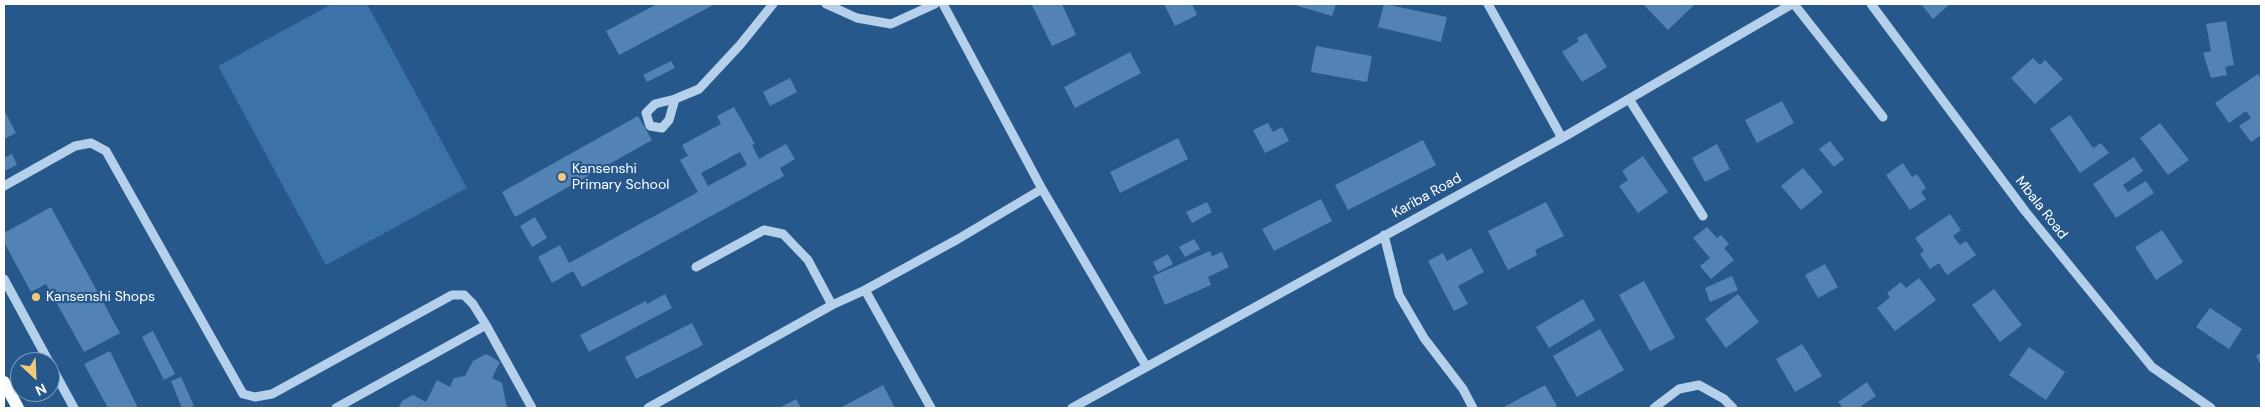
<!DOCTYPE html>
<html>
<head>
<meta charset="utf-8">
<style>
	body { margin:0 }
	#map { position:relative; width:2265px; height:412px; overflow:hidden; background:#26588c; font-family:"DM Sans",sans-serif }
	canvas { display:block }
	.frame { position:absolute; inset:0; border:5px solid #fff; pointer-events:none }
	.north { position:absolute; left:10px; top:352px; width:50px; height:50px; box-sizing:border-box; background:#26588c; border:1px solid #7d9bba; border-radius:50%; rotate:155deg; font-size:14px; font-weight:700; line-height:20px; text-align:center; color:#fff }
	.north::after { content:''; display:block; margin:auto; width:18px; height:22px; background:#f3ca7a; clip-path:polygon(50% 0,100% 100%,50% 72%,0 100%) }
</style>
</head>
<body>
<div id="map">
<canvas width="2265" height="412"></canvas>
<div class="frame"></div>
<div class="north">N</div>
</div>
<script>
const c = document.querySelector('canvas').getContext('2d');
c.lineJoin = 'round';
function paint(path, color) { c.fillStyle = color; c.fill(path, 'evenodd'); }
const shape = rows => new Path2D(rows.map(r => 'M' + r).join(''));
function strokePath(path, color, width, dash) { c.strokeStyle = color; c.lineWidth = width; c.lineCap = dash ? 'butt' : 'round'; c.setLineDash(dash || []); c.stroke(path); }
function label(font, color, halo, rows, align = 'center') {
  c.font = font + ' "DM Sans",sans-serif'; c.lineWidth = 4.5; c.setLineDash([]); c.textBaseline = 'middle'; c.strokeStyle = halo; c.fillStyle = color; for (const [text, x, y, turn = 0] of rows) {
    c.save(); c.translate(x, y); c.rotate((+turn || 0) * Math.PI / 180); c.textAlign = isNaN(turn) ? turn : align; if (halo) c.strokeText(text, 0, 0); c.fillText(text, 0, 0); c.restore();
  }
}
paint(shape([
	[332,4,367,4,467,188,326,265,218,66]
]), '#3b72a8');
paint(shape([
	[657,4,715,4,619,55,606,31],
	[1062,4,1076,35,1052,46,1032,5],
	[1164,4,1192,4,1197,15,1175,26],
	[1291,4,1336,4,1332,16],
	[1384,4,1447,17,1441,42,1378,27],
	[1643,4,1693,4,1694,5,1668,30],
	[1921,4,1950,4,1933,19],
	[2226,21,2234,65,2225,67,2227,75,2211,78,2203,53,2211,51,2206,24],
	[1586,33,1607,67,1582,82,1562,52,1579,41,1577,38],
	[1316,46,1372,56,1367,82,1311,72],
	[1130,52,1141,73,1075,108,1064,87],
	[2033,58,2040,65,2045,60,2063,79,2035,104,2011,78],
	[671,61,675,68,647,82,643,75],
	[2258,74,2261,79,2261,135,2251,142,2239,126,2251,118,2246,111,2229,123,2215,103],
	[790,78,797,92,770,106,763,92],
	[1782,101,1794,123,1757,143,1745,120],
	[734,107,755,144,752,145,759,159,786,144,795,159,780,168,784,176,582,287,573,271,552,283,538,257,560,245,569,263,698,192,680,160,688,156,682,145,721,124,717,116],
	[740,152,747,165,708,186,701,173],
	[4,110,16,133,4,139],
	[2070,115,2093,148,2101,143,2109,153,2080,173,2050,129],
	[638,116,652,140,515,217,502,192],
	[1268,123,1273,132,1282,127,1289,141,1265,153,1253,130],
	[2160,123,2189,160,2168,175,2140,138],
	[1178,138,1188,159,1120,193,1110,172],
	[1423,140,1436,165,1348,210,1335,185],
	[1830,141,1844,159,1834,167,1819,149],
	[1717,144,1730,169,1705,182,1692,158],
	[12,154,17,165,4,171,4,158],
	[1643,156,1668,192,1638,213,1619,186,1628,180,1622,171],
	[2134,157,2143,171,2123,185,2128,192,2146,181,2154,193,2116,218,2093,184],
	[1903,163,1912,177,1917,174,1926,188,1921,192,1926,199,1910,210,1886,175],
	[1803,168,1823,192,1801,210,1781,186],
	[1321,199,1332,221,1274,251,1262,229],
	[1207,202,1212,212,1192,223,1186,212],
	[1546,202,1564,236,1535,250,1537,255,1508,270,1488,231],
	[51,207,120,333,84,352,46,284,31,292,4,242,4,233],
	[1950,214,1961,230,1953,236,1960,245,1966,241,1976,255,1947,275,1939,263,1930,269,1920,254,1924,251,1915,238],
	[535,217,547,238,532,247,520,226],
	[1707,227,1717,238,1721,235,1729,244,1724,248,1734,260,1711,279,1700,266,1710,258,1693,238],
	[2162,230,2183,262,2156,280,2135,247],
	[1194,239,1200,249,1185,257,1179,247],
	[1471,248,1484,272,1458,286,1468,304,1454,311,1428,261,1443,253,1447,261],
	[1210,251,1212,256,1222,252,1229,267,1208,277,1211,285,1165,305,1153,276],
	[1168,254,1173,264,1158,272,1153,262],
	[1825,264,1838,287,1818,298,1805,275],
	[1732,276,1738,290,1710,302,1705,288],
	[1919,278,1936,300,1895,331,1877,308,1890,297,1887,293,1901,282,1906,288],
	[1644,281,1675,338,1650,351,1619,295],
	[1994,289,2022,325,2000,342,1972,305],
	[665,294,672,308,589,352,580,335,646,301,647,304],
	[1738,294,1759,322,1726,348,1705,319],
	[1583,299,1595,320,1549,348,1536,327],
	[2210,308,2242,329,2229,349,2196,327],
	[692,323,703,345,636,379,625,357],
	[1600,329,1624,370,1577,397,1553,356],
	[153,331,175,374,164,380,142,337],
	[1802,344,1822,376,1795,392,1776,359],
	[2029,347,2065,372,2046,400,2009,375],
	[110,351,138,408,108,408,84,364],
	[2261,352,2261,365,2256,356],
	[486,354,500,362,492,378,502,383,507,408,398,408,402,401,413,395,426,402,437,380,450,387,454,378,465,376,473,361],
	[181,377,194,406,188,408,182,408,171,381],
	[1867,382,1876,396,1861,406,1863,408,1843,408,1838,402],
	[883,385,895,408,840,408],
	[1545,385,1557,406,1553,408,1502,408],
	[796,399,801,408,779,408]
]), '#5383b4');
strokePath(shape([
	[826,4,857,18,891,24,935,4],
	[943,4,1042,189,1146,366],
	[1488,4,1562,138],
	[1794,4,1883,117],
	[1871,4,2025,211,2152,367,2211,408],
	[675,99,669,120,662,128,650,126,646,113,655,104,675,99,699,89,740,45,773,4],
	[1629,99,1703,216],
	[4,186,75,146,91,143,106,151,243,394,255,397,272,394,452,295,464,295,473,304,486,325,532,408],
	[1384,235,1399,295,1424,338,1463,389,1473,408],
	[696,267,764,230,783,234,808,260,832,305],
	[4,279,49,362],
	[865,290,931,408],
	[50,364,74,408],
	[336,408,486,325],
	[648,408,832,305,865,290,958,239,1042,189],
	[1072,408,1562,138,1792,4],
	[1654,408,1679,389,1699,385,1724,399,1733,408]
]), '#b5d0ea', 9);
strokePath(shape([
	[4,382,18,408]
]), '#f9fbfe', 12);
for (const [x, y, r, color] of [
	[562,177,5,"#f3ca7a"],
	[36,297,5,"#f3ca7a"]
]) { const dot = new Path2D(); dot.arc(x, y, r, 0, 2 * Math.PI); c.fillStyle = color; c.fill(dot); strokePath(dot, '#26588c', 2); }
label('14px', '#fff', '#26588c', [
	["Kansenshi",572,169],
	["Primary School",572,185],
	["Kansenshi Shops",46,297]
], 'left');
label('14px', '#fff', '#26588c', [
	["Kariba Road",1427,196,-29],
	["Mbala Road",2041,208,52]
]);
</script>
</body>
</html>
